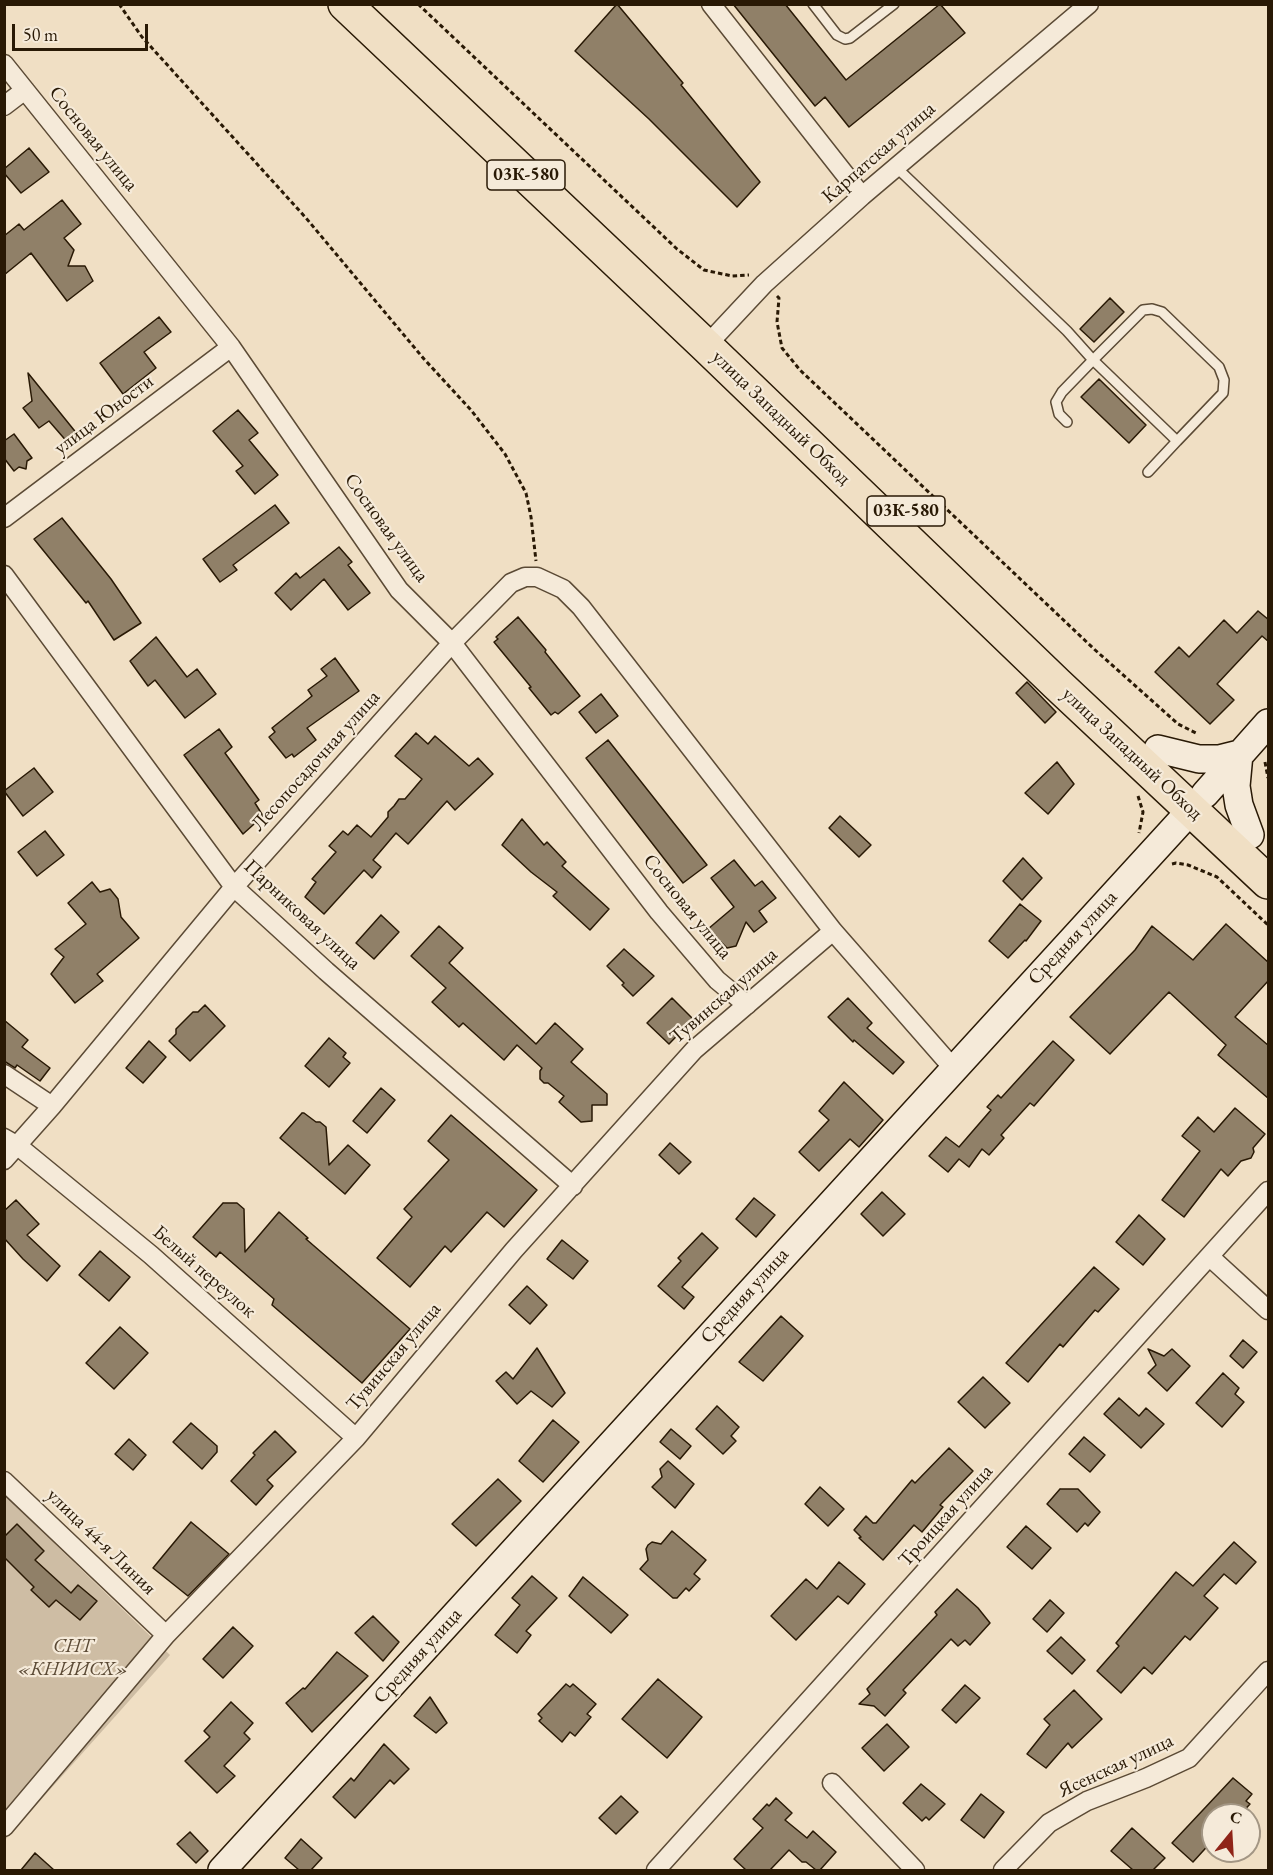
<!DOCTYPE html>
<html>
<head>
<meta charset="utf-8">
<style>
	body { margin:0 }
	#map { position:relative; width:1273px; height:1875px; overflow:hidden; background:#f0dfc4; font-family:"EB Garamond",serif }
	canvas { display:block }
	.frame { position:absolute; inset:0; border:6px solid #291905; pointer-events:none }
	.north { position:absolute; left:1201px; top:1803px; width:60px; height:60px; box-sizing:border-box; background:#f5ead9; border:2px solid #a39684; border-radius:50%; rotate:18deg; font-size:16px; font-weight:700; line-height:24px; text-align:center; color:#291905 }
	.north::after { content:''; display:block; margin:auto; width:21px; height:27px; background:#8f2418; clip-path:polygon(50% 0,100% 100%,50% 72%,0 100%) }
	.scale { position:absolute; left:12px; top:24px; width:136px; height:27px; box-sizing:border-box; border:3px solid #291905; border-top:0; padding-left:8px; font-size:18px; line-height:21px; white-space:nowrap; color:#291905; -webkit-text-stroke:4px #f5ead9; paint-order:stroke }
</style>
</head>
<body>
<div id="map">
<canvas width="1273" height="1875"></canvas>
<div class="frame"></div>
<div class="north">С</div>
<div class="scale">50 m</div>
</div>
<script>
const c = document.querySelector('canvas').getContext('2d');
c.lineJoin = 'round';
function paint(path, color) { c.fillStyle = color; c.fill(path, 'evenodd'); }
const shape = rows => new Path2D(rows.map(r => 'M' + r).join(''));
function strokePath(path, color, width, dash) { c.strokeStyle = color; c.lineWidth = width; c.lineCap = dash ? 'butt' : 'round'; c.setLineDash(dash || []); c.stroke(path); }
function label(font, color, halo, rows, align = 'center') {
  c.font = font + ' "EB Garamond",serif'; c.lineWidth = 4.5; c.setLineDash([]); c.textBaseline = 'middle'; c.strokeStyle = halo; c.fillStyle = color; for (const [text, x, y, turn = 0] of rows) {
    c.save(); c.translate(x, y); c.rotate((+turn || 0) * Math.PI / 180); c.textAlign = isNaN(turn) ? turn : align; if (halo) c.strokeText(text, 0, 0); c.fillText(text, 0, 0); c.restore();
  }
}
paint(shape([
	[5,1496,170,1655,5,1840]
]), '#cebda4');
const building = shape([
	[617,4,683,83,681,85,760,182,737,207,649,119,575,51,617,4],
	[733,4,785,4,846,80,940,4,965,33,849,127,825,97,815,106,733,4],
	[29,148,49,172,21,193,4,173,4,169,29,148],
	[62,200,81,224,64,238,74,250,68,266,85,266,93,281,67,301,31,253,4,275,4,236,19,224,24,230,62,200],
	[1110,298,1124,312,1094,342,1080,329,1110,298],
	[159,317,171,332,144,352,156,368,123,394,100,363,159,317],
	[28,373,78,435,69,444,49,421,39,428,23,408,32,401,28,373],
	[1099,379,1146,425,1129,443,1081,397,1099,379],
	[238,410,258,433,249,440,278,475,255,494,236,471,243,466,213,431,238,410],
	[14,434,32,458,27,461,26,469,19,467,14,471,4,458,4,441,14,434],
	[275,505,289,523,233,565,237,570,220,582,203,559,275,505],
	[62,518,111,579,141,623,114,640,88,601,86,603,34,539,62,518],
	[339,547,352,562,348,565,370,593,348,610,324,579,291,610,275,593,296,573,300,578,339,547],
	[1258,611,1269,620,1269,642,1262,636,1217,684,1234,700,1210,724,1155,672,1179,647,1189,657,1224,620,1237,633,1258,611],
	[518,617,546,650,545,652,580,696,558,714,555,712,551,715,529,688,531,687,494,642,498,639,496,637,518,617],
	[156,637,187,677,197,669,216,694,185,718,155,680,148,686,130,661,156,637],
	[335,658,359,691,307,728,316,740,294,757,292,754,286,758,269,737,275,732,272,728,312,696,308,690,327,676,321,669,335,658],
	[1027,682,1056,712,1045,723,1016,693,1027,682],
	[601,694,618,716,596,733,579,712,601,694],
	[219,729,232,747,225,753,259,800,255,803,263,816,243,834,184,755,219,729],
	[416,733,428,744,435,736,469,766,478,758,493,774,455,810,447,801,408,844,396,833,373,860,381,867,372,878,364,870,324,914,305,897,316,882,312,879,336,852,329,846,343,831,348,835,357,825,371,837,388,817,388,812,394,806,399,799,405,799,422,779,395,756,416,733],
	[608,740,707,865,683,883,586,758,608,740],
	[1057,762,1074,784,1048,814,1025,793,1057,762],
	[34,768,53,792,23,816,4,791,34,768],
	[840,816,871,845,859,857,829,828,840,816],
	[522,819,544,845,547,842,566,862,562,866,609,909,590,930,553,896,557,892,531,872,502,845,522,819],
	[45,831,64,855,37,876,18,852,45,831],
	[1023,858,1042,878,1022,900,1003,881,1023,858],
	[734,860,755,886,762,881,776,898,759,911,767,922,754,932,746,922,736,946,727,948,708,929,734,907,711,878,734,860],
	[92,882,100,892,110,889,118,899,121,917,139,938,97,974,103,981,75,1003,51,974,64,957,55,949,86,924,68,903,92,882],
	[1020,904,1041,921,1026,941,1025,940,1008,958,989,941,1020,904],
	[381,915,399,932,374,959,356,943,381,915],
	[1226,924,1269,963,1269,980,1235,1017,1269,1046,1269,1099,1218,1055,1226,1045,1169,992,1110,1054,1070,1017,1135,950,1152,926,1193,960,1226,924],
	[439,926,463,948,449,963,536,1044,555,1023,583,1049,571,1062,607,1094,607,1105,592,1105,592,1121,581,1122,559,1102,564,1096,548,1083,544,1083,540,1079,540,1071,542,1068,517,1045,504,1060,463,1023,459,1027,432,1002,446,988,411,956,439,926],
	[624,949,654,976,633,996,622,985,624,983,607,966,624,949],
	[672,998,693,1019,669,1044,647,1023,672,998],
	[848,998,872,1023,867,1028,904,1062,893,1074,854,1040,853,1042,828,1017,848,998],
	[205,1005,225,1026,190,1061,169,1041,176,1034,176,1029,193,1012,198,1012,205,1005],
	[4,1020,28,1040,22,1047,50,1068,40,1081,17,1065,15,1068,4,1061,4,1020],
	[329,1038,346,1053,343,1057,350,1063,329,1087,305,1066,329,1038],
	[149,1041,166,1057,143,1083,126,1068,149,1041],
	[1053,1041,1074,1060,1034,1106,1030,1103,1001,1135,1004,1138,989,1155,982,1149,969,1167,959,1159,948,1172,929,1156,946,1137,959,1147,991,1110,987,1107,998,1095,1001,1098,1053,1041],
	[844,1082,883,1120,859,1147,850,1139,819,1171,799,1152,829,1120,819,1111,844,1082],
	[381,1088,395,1100,367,1133,353,1121,381,1088],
	[1235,1108,1265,1134,1253,1148,1254,1152,1251,1158,1241,1161,1228,1176,1221,1169,1184,1217,1162,1200,1200,1151,1182,1136,1198,1117,1214,1132,1235,1108],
	[302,1113,304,1113,316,1122,320,1122,326,1127,329,1165,348,1145,370,1165,345,1194,280,1138,302,1113],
	[451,1115,537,1190,504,1227,487,1212,451,1252,445,1246,410,1287,377,1258,412,1217,404,1209,449,1160,428,1141,451,1115],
	[670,1143,691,1162,679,1174,659,1155,670,1143],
	[882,1192,905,1214,883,1236,861,1214,882,1192],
	[754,1198,775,1215,756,1237,736,1219,754,1198],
	[16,1200,39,1224,27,1235,60,1266,47,1281,23,1259,4,1238,4,1211,16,1200],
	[223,1203,237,1203,244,1209,245,1252,279,1212,308,1238,306,1239,410,1329,362,1383,272,1305,274,1299,220,1252,216,1257,193,1237,223,1203],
	[1139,1215,1165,1239,1143,1265,1116,1242,1139,1215],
	[702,1233,718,1248,682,1287,694,1297,684,1309,658,1286,681,1261,678,1258,702,1233],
	[562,1240,588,1261,573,1279,547,1259,562,1240],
	[100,1251,130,1277,109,1301,79,1275,100,1251],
	[1094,1267,1119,1289,1098,1312,1095,1310,1063,1347,1060,1344,1028,1382,1006,1363,1094,1267],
	[527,1286,547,1305,530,1324,509,1305,527,1286],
	[781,1316,803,1336,763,1381,739,1362,781,1316],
	[120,1327,148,1353,114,1389,86,1363,120,1327],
	[1243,1340,1257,1352,1243,1368,1230,1356,1243,1340],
	[537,1348,565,1393,552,1407,531,1391,517,1404,496,1381,506,1372,513,1379,537,1348],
	[1148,1349,1164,1356,1172,1349,1190,1366,1167,1391,1148,1373,1156,1365,1148,1349],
	[1223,1373,1239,1388,1235,1394,1244,1402,1222,1427,1196,1403,1223,1373],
	[983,1377,1010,1403,985,1428,958,1402,983,1377],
	[1119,1398,1139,1416,1146,1408,1164,1424,1141,1448,1104,1414,1119,1398],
	[717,1406,739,1427,731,1436,736,1441,723,1454,696,1429,717,1406],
	[553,1420,579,1442,543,1482,519,1461,553,1420],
	[191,1423,217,1446,217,1452,202,1469,173,1442,191,1423],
	[671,1429,691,1446,680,1459,660,1442,671,1429],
	[275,1431,296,1452,267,1480,273,1486,256,1505,231,1481,255,1455,253,1453,275,1431],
	[1084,1437,1105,1455,1090,1472,1069,1454,1084,1437],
	[129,1439,146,1455,133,1470,115,1454,129,1439],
	[949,1448,973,1471,940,1505,943,1507,922,1532,914,1525,883,1560,859,1538,861,1537,854,1530,866,1516,873,1523,876,1523,912,1480,915,1483,949,1448],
	[668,1461,694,1484,675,1508,652,1487,662,1477,660,1469,668,1461],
	[498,1479,521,1501,476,1546,452,1524,498,1479],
	[820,1487,844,1509,828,1526,805,1504,820,1487],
	[1060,1489,1078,1489,1100,1512,1088,1526,1085,1523,1077,1532,1047,1504,1060,1489],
	[191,1522,229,1554,188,1596,153,1568,191,1522],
	[17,1524,44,1551,35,1560,71,1593,78,1585,97,1601,80,1620,56,1600,49,1607,31,1590,34,1587,4,1557,4,1537,17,1524],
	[1026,1526,1051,1548,1032,1569,1007,1547,1026,1526],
	[672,1531,706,1560,694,1574,700,1579,689,1591,686,1588,677,1598,673,1598,640,1569,648,1560,646,1549,648,1545,652,1542,661,1544,672,1531],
	[1234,1542,1256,1562,1236,1584,1224,1574,1204,1596,1218,1608,1190,1640,1185,1636,1152,1674,1144,1667,1121,1693,1097,1671,1119,1646,1116,1643,1176,1572,1193,1586,1234,1542],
	[839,1562,865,1584,848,1604,838,1596,796,1640,771,1616,806,1579,817,1589,839,1562],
	[532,1576,557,1598,526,1631,531,1635,517,1653,495,1635,520,1605,512,1598,532,1576],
	[583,1577,628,1615,611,1633,569,1596,583,1577],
	[957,1589,978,1608,990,1623,970,1645,965,1640,958,1646,951,1639,903,1690,906,1693,885,1716,874,1706,859,1704,870,1694,867,1689,937,1615,935,1612,957,1589],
	[1050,1600,1064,1613,1047,1632,1033,1619,1050,1600],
	[373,1616,399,1642,383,1661,355,1633,373,1616],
	[233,1627,253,1646,223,1678,203,1659,233,1627],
	[1061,1637,1085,1660,1072,1674,1047,1651,1061,1637],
	[337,1652,368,1676,312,1732,286,1703,303,1688,305,1689,337,1652],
	[658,1679,702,1717,667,1758,622,1719,658,1679],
	[566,1684,570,1687,573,1684,596,1704,587,1714,591,1717,575,1736,570,1732,562,1742,539,1721,542,1718,538,1714,566,1684],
	[965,1685,980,1698,956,1723,942,1710,965,1685],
	[1074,1690,1102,1719,1072,1748,1068,1743,1046,1768,1027,1754,1050,1725,1044,1719,1074,1690],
	[430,1697,447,1723,436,1733,414,1716,430,1697],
	[231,1702,253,1723,244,1733,250,1739,224,1766,235,1776,217,1793,185,1761,210,1737,204,1731,231,1702],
	[887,1724,909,1747,884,1771,862,1748,887,1724],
	[384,1744,409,1769,394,1784,390,1780,355,1818,333,1797,351,1778,354,1781,384,1744],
	[1233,1778,1252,1794,1246,1801,1250,1804,1240,1815,1213,1815,1213,1840,1193,1862,1172,1843,1233,1778],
	[921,1784,945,1804,929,1820,926,1817,922,1821,903,1803,921,1784],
	[981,1794,1004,1812,984,1838,961,1820,981,1794],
	[621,1796,638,1812,616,1834,599,1818,621,1796],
	[776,1798,792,1813,785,1820,807,1838,813,1831,836,1852,820,1870,816,1870,806,1862,802,1862,789,1850,770,1870,746,1870,734,1859,763,1828,753,1819,767,1804,769,1806,776,1798],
	[1132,1828,1165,1858,1153,1870,1133,1870,1111,1851,1132,1828],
	[190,1832,208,1851,196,1863,177,1844,190,1832],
	[301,1839,322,1858,311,1870,299,1870,285,1858,301,1839],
	[35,1853,54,1870,21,1870,35,1853]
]);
paint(building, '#908068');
strokePath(building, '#291905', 1.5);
const lane = shape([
	[813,4,837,35,845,39,850,38,894,4],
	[896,167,1067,331,1093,360,1062,392,1056,402,1059,414,1067,422],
	[1152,309,1162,312,1219,367,1224,380,1223,393,1177,441,1093,360,1143,310,1152,309],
	[1148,472,1177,441]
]);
const street = shape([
	[711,4,862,196],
	[4,64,231,347,399,590,452,643,659,912,717,980,747,1005],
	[4,106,25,90],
	[706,346,764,284,862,196,1089,4],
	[4,518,231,347],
	[4,575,234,887,326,971,573,1186],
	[4,1074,52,1106],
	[4,1138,18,1146,151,1255,356,1438],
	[4,1160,52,1106,234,887,452,643,511,583,525,577,537,577,563,589,581,607,833,931,953,1068],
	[1210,1257,1268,1310],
	[4,1481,166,1635],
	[832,1783,915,1870],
	[4,1827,166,1635,356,1438,514,1250,694,1050,833,931],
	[656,1870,1268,1191],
	[1003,1870,1049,1823,1087,1801,1146,1778,1189,1758,1268,1671]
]);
const secondary = shape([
	[1158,749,1199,759,1219,759,1239,754],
	[1239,754,1236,786,1239,805,1250,835],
	[1205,794,1268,723],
	[222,1870,1191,810]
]);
const highway = shape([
	[345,4,706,346,1057,684,1268,882]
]);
strokePath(lane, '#5b4a35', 12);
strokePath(street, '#5b4a35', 21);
strokePath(secondary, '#291905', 30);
strokePath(highway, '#291905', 36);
strokePath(shape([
	[119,4,142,37,306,218,424,359,471,410,505,454,526,493,531,517,536,561],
	[418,4,677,249,704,270,732,276,749,275],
	[777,296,779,298,777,322,782,348,800,370,1094,649,1178,724,1196,733],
	[1265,762,1268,778],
	[1138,796,1143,812,1139,833],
	[1172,864,1176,863,1188,865,1217,877,1268,925]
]), '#291905', 3, [4.5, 3]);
strokePath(lane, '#f5ead9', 9);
strokePath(street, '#f5ead9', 18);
strokePath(secondary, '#f5ead9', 27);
strokePath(highway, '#f0dfc4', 33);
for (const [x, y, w] of [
	[526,175,78],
	[906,511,78]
]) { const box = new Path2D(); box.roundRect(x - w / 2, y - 15, w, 30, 4.5); c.fillStyle = '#f5ead9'; c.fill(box); strokePath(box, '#291905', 1.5); }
label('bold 18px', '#291905', null, [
	["03К-580",526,175],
	["03К-580",906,511]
]);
label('20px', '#291905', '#f5ead9', [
	["Сосновая улица",93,139,51],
	["Карпатская улица",879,153,-41],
	["улица Юности",104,415,-37],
	["улица Западный Обход",781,418,44],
	["Сосновая улица",386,528,54],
	["улица Западный Обход",1132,754,43],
	["Лесопосадочная улица",316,761,-48],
	["Сосновая улица",687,907,51],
	["Парниковая улица",302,915,43],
	["Средняя улица",1073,938,-47],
	["Тувинская улица",724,996,-41],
	["Белый переулок",204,1272,41],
	["Средняя улица",745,1296,-48],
	["Тувинская улица",394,1357,-50],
	["Троицкая улица",946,1516,-48],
	["улица 44-я Линия",101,1542,44],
	["Средняя улица",418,1656,-48],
	["Ясенская улица",1116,1766,-25]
]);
label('italic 20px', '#5b4a35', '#f5ead9', [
	["СНТ",73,1647],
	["«КНИИСХ»",73,1670]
]);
</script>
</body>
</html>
